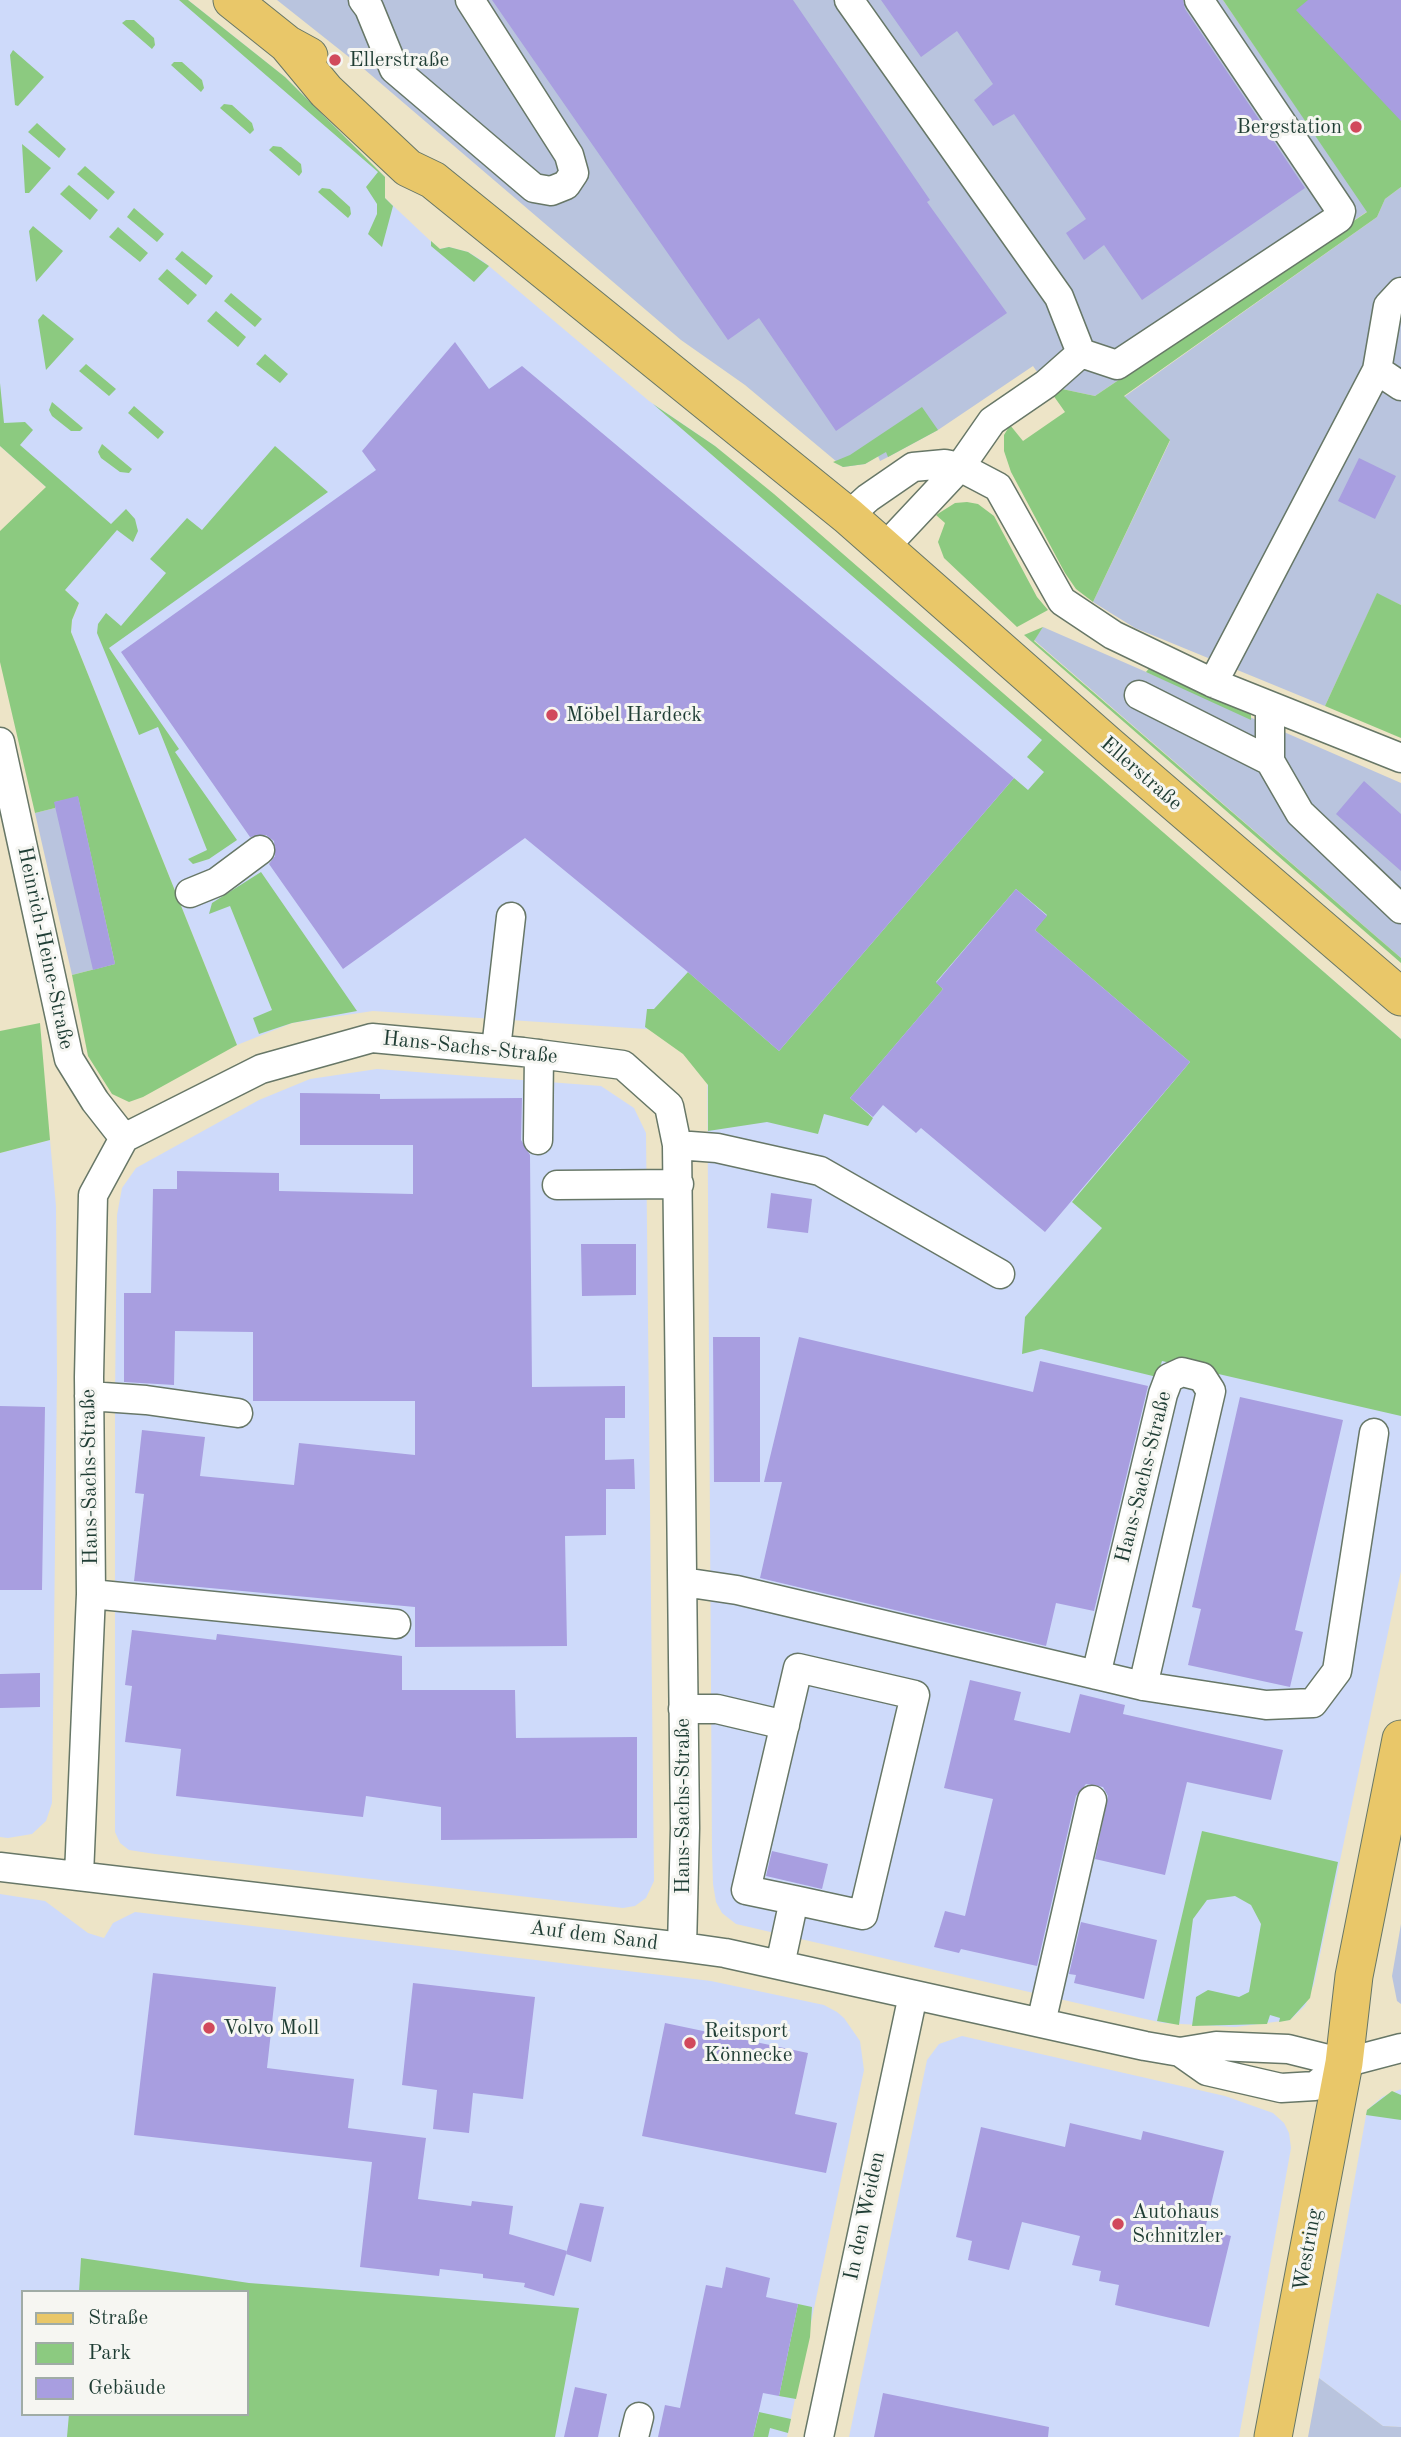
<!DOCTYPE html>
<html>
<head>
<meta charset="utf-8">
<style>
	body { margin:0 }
	#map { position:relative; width:1401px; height:2437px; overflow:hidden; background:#ede4c7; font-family:"Old Standard TT",serif }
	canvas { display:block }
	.legend { position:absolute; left:21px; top:2290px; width:228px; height:126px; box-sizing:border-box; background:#f6f6f2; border:2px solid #a0aca6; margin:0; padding:9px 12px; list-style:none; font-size:21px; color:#1f3d34 }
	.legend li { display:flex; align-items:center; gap:14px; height:35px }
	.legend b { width:35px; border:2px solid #a0aca6 }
</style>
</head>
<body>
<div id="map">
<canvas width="1401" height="2437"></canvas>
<ul class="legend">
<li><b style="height:9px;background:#e9c769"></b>Straße</li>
<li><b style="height:19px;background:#8cca80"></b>Park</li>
<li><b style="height:19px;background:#a89ee0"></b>Gebäude</li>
</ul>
</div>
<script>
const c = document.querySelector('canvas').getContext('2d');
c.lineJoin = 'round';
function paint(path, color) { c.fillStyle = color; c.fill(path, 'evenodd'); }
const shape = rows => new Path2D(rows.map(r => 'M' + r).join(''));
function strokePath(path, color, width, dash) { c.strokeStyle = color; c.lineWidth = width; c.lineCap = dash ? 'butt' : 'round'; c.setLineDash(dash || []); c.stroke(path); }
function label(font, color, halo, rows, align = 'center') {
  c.font = font + ' "Old Standard TT",serif'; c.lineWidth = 6; c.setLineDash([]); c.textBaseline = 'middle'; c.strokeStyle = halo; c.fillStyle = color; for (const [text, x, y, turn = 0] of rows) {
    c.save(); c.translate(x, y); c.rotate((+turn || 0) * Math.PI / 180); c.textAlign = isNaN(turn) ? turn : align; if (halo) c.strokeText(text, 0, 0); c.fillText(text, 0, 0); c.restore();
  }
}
paint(shape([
	[0,0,188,0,285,77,385,177,385,198,439,249,449,247,468,252,483,261,649,401,715,446,1401,1039,1401,1571,1314,1984,1305,2006,1290,2020,1235,2027,1163,2023,736,1924,722,1913,716,1902,713,1884,712,1851,707,1033,373,1011,292,1023,237,1045,71,632,72,620,79,604,65,590,46,487,0,446],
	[377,1069,601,1086,634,1108,646,1133,654,1881,646,1898,635,1906,623,1908,155,1854,129,1850,120,1843,115,1832,115,1397,117,1215,122,1188,136,1168,259,1100,310,1079],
	[50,1140,56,1206,57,1377,52,1803,46,1821,32,1834,8,1838,0,1837,0,1153],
	[0,1894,45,1901,88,1933,104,1938,113,1923,135,1912,711,1981,824,2005,837,2012,844,2018,860,2041,864,2070,787,2437,0,2437],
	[23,2292,247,2292,247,2414,23,2414],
	[962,2036,1225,2096,1273,2113,1284,2123,1289,2133,1291,2148,1239,2437,849,2437,927,2060,939,2044],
	[1401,2089,1401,2427,1383,2426,1319,2378,1367,2110,1382,2097]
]), '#cedafa');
paint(shape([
	[277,0,1223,0,1368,211,1095,396,1062,389,1053,395,1033,366,938,430,888,457,880,461,878,456,865,464,843,467,745,385,681,340,364,69],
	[1401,187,1401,605,1377,594,1325,706,1135,628,1093,602,1170,441,1124,397,1377,217,1385,199],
	[1043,627,1401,783,1401,958,1034,640],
	[78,796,115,964,72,975,35,813,55,808,54,802],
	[1401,1924,1401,2004,1397,2001,1392,1976],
	[1319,2378,1383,2426,1401,2427,1401,2437,1308,2437]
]), '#b9c4de');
paint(shape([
	[179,0,188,0,285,77,385,177,385,198,393,206,382,247,368,234,377,214,377,204,366,187,378,172],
	[1223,0,1401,0,1401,187,1385,199,1377,217,1124,396,1170,440,1093,602,1076,589,1065,573,1011,472,1004,451,1004,435,1010,425,1023,441,1065,412,1053,395,1062,389,1095,396,1367,212],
	[126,20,134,20,154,38,155,45,152,49,122,23],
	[13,50,44,77,18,106,15,105,10,55],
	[174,62,182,62,202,80,204,88,201,92,171,65],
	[224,104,232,105,252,123,254,130,250,134,220,108],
	[37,123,66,149,59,158,28,132],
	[22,144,51,168,29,193,25,193],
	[273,146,281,147,301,164,302,172,299,176,269,150],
	[85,166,115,192,108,200,77,174],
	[69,185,98,210,90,220,60,194],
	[322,188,330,189,350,207,351,214,348,218,318,192],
	[134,208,164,234,157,242,127,217],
	[33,226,63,251,36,282,29,231],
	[118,227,148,253,140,262,109,237],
	[431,241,440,249,449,247,468,252,489,266,474,282,431,246],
	[182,251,213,276,206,285,175,259],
	[167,269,197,295,188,305,158,279],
	[231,293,262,319,255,327,224,301],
	[216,311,246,337,238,347,207,321],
	[43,314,74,339,46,370,38,320],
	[265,354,288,374,280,383,256,364],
	[86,364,116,389,109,396,79,371],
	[0,383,4,423,25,422,33,430,20,445,111,524,126,509,135,519,138,531,133,542,117,530,65,590,79,603,72,620,71,632,237,1045,143,1097,129,1102,112,1094,88,1056,72,975,115,964,78,797,55,802,55,808,35,813,0,662,0,531,46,487,0,446],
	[52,402,83,428,80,431,71,431,52,416,49,410],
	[653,404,715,446,774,494,1401,1039,1401,1416,1162,1361,1157,1377,1041,1349,1022,1354,1025,1317,1102,1228,1072,1202,1190,1062,1035,930,1047,915,1016,889,936,982,943,989,850,1098,873,1118,868,1126,824,1114,818,1134,767,1122,708,1131,708,1085,683,1054,645,1027,647,1009,654,1009,688,972,779,1051,1014,778,1028,790,1044,772,1027,757,1042,740],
	[134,406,164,432,158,439,128,413],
	[922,407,938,430,888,457,886,452,865,464,843,467,833,462,850,455],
	[102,444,132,469,129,473,120,472,101,458,98,452],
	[275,446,328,492,109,648,179,749,175,752,237,840,209,859,193,864,188,859,207,850,158,727,139,735,97,633,98,624,106,613,121,626,166,573,150,559,187,518,202,530],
	[967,502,978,504,994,516,1037,597,1048,610,1017,627,944,558,938,542,945,523,936,515,955,503],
	[1377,593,1401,605,1401,738,1325,706],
	[1043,627,1034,641,1401,958,1401,963,1024,635],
	[1151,666,1241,707,1251,715,1251,720,1146,672],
	[261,872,357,1011,292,1023,259,1034,253,1018,272,1010,230,906,209,914,212,903],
	[40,1023,50,1140,0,1153,0,1031],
	[1202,1831,1338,1862,1310,1998,1290,2020,1279,2022,1280,2018,1270,2015,1267,2024,1192,2026,1196,1997,1208,1990,1239,1997,1249,1992,1261,1924,1251,1905,1235,1896,1207,1900,1193,1919,1179,2025,1157,2021],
	[1392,2091,1401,2095,1401,2120,1366,2115,1367,2110],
	[81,2258,249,2283,579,2308,555,2437,67,2437,69,2414,247,2414,247,2292,79,2292],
	[798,2304,812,2307,810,2337,796,2399,779,2396],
	[759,2412,791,2419,788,2433,770,2428,768,2437,753,2437]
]), '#8cca80');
paint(shape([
	[492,0,793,0,930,200,927,202,1007,313,836,431,759,318,728,340],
	[881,0,1183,0,1185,9,1305,188,1142,300,1104,245,1084,260,1066,233,1086,219,1014,114,993,126,974,100,993,84,957,31,921,57],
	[1308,0,1401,0,1401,121,1296,10],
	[455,342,489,389,522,366,1014,778,779,1051,688,972,525,838,343,969,269,864,275,856,274,841,266,835,250,837,121,652,376,470,362,451],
	[1359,458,1396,476,1375,519,1338,501],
	[1364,781,1401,814,1401,871,1336,814],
	[78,796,115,964,93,970,54,802],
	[1016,889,1047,916,1035,930,1190,1062,1045,1232,921,1128,916,1133,883,1105,873,1117,850,1098,943,989,936,983],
	[300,1093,380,1094,380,1099,522,1098,521,1140,530,1155,532,1387,625,1386,625,1418,605,1418,605,1460,634,1459,635,1489,606,1489,606,1535,565,1536,567,1646,415,1647,415,1607,134,1581,144,1494,135,1493,142,1430,205,1437,200,1476,294,1485,299,1443,415,1455,415,1401,253,1401,253,1332,175,1331,174,1385,124,1382,124,1293,151,1293,153,1189,177,1189,177,1171,279,1173,279,1191,413,1194,413,1145,300,1145],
	[771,1193,812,1199,808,1233,767,1228],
	[581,1244,636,1244,636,1295,582,1296],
	[713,1337,760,1337,760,1482,714,1482],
	[799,1337,1033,1392,1040,1361,1148,1386,1094,1611,1056,1603,1046,1646,760,1578,782,1482,764,1482],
	[1240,1397,1343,1420,1295,1630,1303,1632,1290,1687,1188,1665,1201,1609,1192,1607],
	[0,1406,45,1407,42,1590,0,1590],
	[132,1630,216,1640,217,1634,402,1656,402,1690,515,1690,516,1738,637,1737,637,1838,441,1840,441,1807,366,1796,363,1817,176,1796,181,1749,125,1742,132,1686,125,1685],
	[40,1673,40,1707,0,1708,0,1674],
	[970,1680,1021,1692,1014,1720,1070,1733,1080,1694,1125,1705,1123,1714,1283,1750,1271,1800,1187,1782,1165,1875,1095,1859,1108,1796,1103,1787,1086,1784,1076,1796,1037,1966,961,1949,959,1953,934,1947,945,1911,965,1916,993,1799,944,1788],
	[772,1851,828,1864,822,1889,766,1876],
	[1081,1922,1157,1940,1144,1999,1074,1983,1076,1975,1069,1974],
	[153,1973,276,1987,267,2068,354,2079,348,2128,426,2138,418,2199,471,2206,472,2201,513,2206,509,2234,567,2251,554,2296,524,2287,525,2283,483,2278,483,2274,440,2269,439,2276,360,2267,372,2162,134,2135],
	[413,1983,535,1997,523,2099,473,2093,469,2133,433,2129,437,2090,402,2085],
	[665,2023,808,2053,795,2114,837,2123,826,2173,642,2136],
	[1070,2123,1141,2140,1143,2131,1224,2151,1205,2229,1231,2236,1209,2327,1115,2305,1119,2285,1099,2281,1101,2271,1072,2265,1080,2236,1022,2222,1009,2270,968,2260,972,2241,956,2237,981,2127,1065,2147],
	[580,2203,604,2207,591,2262,566,2254],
	[726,2267,770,2278,766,2297,798,2304,779,2396,763,2393,753,2437,658,2437,665,2405,680,2408,706,2285,722,2288],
	[575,2387,607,2394,598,2437,564,2437],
	[883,2393,1049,2427,1048,2437,874,2437]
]), '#a89ee0');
const minor = shape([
	[363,0,369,8,394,69,534,188,551,191,566,185,574,173,569,155,470,0],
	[849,0,1059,297,1081,353,1046,384,992,421,960,467,885,547],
	[1081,353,1117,365,1339,218,1341,211,1199,0],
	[1377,370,1388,306,1401,292],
	[848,516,868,498,913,467,945,464,960,467,998,487,1062,601,1113,635,1213,683,1401,758],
	[1213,683,1377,370,1401,386],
	[1139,695,1270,761],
	[1270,706,1270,761,1300,813,1401,909],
	[0,742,69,1059,95,1101,124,1138],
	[190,893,217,882,260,850],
	[496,1049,511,917],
	[538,1140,539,1054],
	[677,1145,717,1148,820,1171,1000,1274],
	[557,1185,679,1184],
	[89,1396,146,1400,238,1413],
	[683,1582,737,1590,1143,1686,1266,1705,1313,1703,1337,1671,1374,1433],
	[91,1594,396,1624],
	[1096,1675,1163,1394,1169,1378,1182,1372,1202,1377,1211,1391,1143,1686],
	[683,1709,717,1709,785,1725],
	[0,1867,682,1947,725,1953,1145,2046,1180,2052,1216,2046,1288,2049,1344,2063],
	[79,1875,91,1594,89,1377,93,1195,124,1138,261,1069,372,1038,523,1052,623,1065,669,1106,677,1145,685,1828,682,1947],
	[780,1965,794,1900,863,1915,915,1695,798,1668,746,1890,794,1900],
	[1041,2023,1092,1800],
	[1180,2052,1207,2071,1281,2088,1315,2086,1344,2063,1401,2048],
	[634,2437,639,2417],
	[819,2437,913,1995]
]);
const major = shape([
	[232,0,287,44,309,56],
	[287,44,326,91,408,168,433,180,848,516,1108,745,1401,997],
	[1273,2437,1344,2063,1354,1976,1401,1739]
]);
strokePath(minor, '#677767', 31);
strokePath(major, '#677767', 39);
strokePath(minor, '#fff', 28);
strokePath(major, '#e9c769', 37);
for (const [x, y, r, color] of [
	[335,60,7,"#d1495b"],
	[1356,127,7,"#d1495b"],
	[552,715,7,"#d1495b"],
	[209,2028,7,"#d1495b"],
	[690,2043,7,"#d1495b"],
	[1118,2224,7,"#d1495b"]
]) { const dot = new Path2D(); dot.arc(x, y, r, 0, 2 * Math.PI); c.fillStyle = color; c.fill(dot); strokePath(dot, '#f6f6f2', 2.5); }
label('21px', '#1f3d34', '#f6f6f2', [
	["Ellerstraße",349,60],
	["Bergstation",1342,127,"right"],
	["Möbel Hardeck",566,715],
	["Volvo Moll",223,2028],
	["Reitsport",704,2031],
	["Könnecke",704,2055],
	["Autohaus",1132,2212],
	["Schnitzler",1132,2236]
], 'left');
label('21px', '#1f3d34', '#f6f6f2', [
	["Ellerstraße",1141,774,41],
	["Heinrich-Heine-Straße",45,948,78],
	["Hans-Sachs-Straße",470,1048,6],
	["Hans-Sachs-Straße",90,1477,-91],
	["Hans-Sachs-Straße",1144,1477,-76],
	["Hans-Sachs-Straße",683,1806,-90],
	["Auf dem Sand",594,1936,7],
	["In den Weiden",865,2216,-78],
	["Westring",1308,2250,-80]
]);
</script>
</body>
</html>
